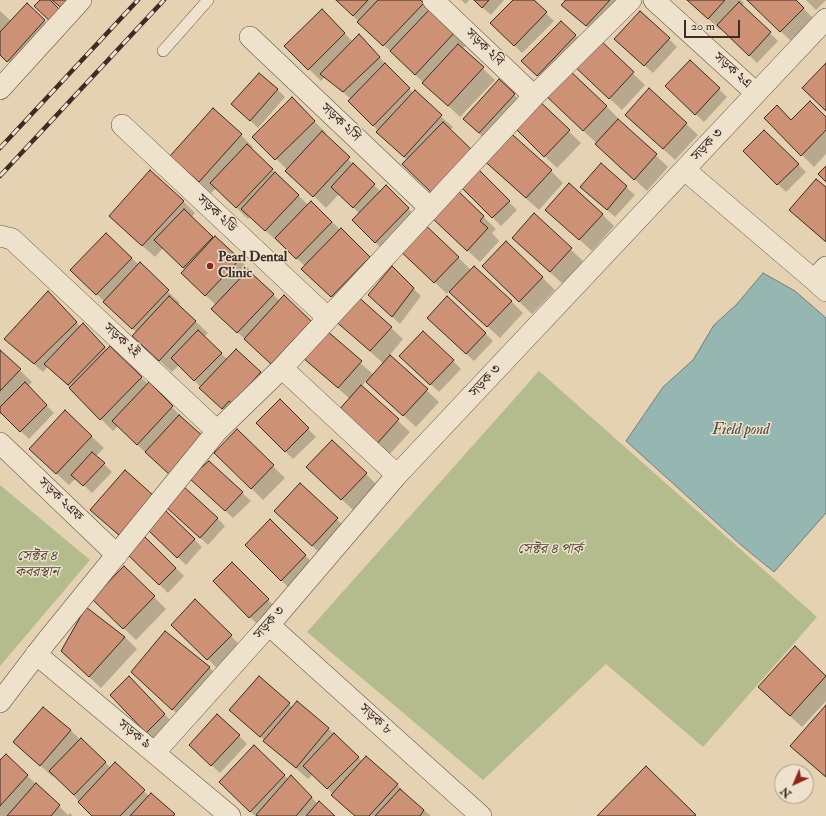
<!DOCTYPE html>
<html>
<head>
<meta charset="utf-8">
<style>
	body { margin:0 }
	#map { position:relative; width:826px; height:816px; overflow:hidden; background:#e5d2b2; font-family:"IM FELL Double Pica",serif }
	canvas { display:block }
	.north { position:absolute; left:774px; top:764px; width:40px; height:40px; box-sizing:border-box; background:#eee2cd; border:1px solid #a79989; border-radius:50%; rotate:224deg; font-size:11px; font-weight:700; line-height:16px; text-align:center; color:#3d2b24 }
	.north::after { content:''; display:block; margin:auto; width:14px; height:18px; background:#8f2418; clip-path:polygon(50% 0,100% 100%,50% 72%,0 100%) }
	.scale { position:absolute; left:684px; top:20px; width:56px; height:18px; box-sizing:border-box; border:2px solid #3d2b24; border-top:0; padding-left:5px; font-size:12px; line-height:14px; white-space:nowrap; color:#3d2b24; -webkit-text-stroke:3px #eee2cd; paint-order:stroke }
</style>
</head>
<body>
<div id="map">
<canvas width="826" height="816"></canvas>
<div class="north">N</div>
<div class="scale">20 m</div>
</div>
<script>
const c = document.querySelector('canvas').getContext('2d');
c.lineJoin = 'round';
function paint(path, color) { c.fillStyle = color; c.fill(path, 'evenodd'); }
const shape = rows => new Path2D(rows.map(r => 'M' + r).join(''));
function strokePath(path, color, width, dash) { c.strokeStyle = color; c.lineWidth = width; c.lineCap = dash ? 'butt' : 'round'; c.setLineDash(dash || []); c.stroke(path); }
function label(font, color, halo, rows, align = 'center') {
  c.font = font + ' "IM FELL Double Pica","Noto Serif Bengali",serif'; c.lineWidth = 3; c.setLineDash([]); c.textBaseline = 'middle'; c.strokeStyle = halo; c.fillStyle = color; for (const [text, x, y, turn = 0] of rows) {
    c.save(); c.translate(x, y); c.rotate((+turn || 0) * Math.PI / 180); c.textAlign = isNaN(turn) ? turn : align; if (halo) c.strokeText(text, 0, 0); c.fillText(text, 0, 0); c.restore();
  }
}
paint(shape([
	[539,371,817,617,703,747,606,664,483,780,307,632],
	[0,485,90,560,0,666]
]), '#b4bc8d');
const water = shape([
	[763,273,795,291,826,318,826,513,774,572,741,545,626,441,663,387,693,360,714,325,737,304,763,273]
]);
paint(water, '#96b6b1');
strokePath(water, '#727e79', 1);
paint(shape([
	[336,0,419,0,466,45,462,49,495,80,460,117],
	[461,0,469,0,466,4],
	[474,0,504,0,491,15],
	[514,0,532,0,554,21,522,53,492,23],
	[562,0,625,0,594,33,562,5,565,2],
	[688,0,741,0,744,3,742,6,778,41,757,63,722,28,720,30],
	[748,0,795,0,815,20,793,43],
	[806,0,826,0,816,10],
	[27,5,52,28,16,69,0,54,0,11,11,21],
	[322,10,353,42,367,44,413,93,453,127,450,130,485,165,478,172,517,210,501,226,463,188,458,193,496,229,492,233,499,241,480,262,443,228,443,203,407,160,349,101,351,99,325,77,321,81,286,46],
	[561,22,584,44,545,83,523,61],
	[597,39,645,85,622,110,585,76],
	[669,39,677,47,653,73,624,47],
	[690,61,727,97,704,122,674,94],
	[499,81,522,102,487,141,472,127],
	[277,89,285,97,258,128,241,112],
	[292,99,326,133,324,135,381,192,386,187,471,270,511,301,523,313,500,338,449,291,447,294,396,245,387,254,353,220,359,213,339,194,326,208,254,137],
	[536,100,581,143,557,168,524,136],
	[555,104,606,106,618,118,617,119,668,167,647,191],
	[765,118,791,121,826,118,826,154,814,167],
	[686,124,698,135,675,160,638,126],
	[764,131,806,172,786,192,744,151],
	[241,135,253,147,251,149,308,205,311,202,382,269,356,296,403,339,389,356,439,402,416,427,366,381,361,387,410,432,387,457,350,424,350,399,302,356,284,375,224,320,216,305,194,285,185,270,163,248,155,257,122,228,183,201,195,213,191,218,213,239,239,259,251,271,249,273,280,301,284,297,374,375,384,364,334,319,344,308,315,280,305,266,250,217,248,219,216,188,211,193,184,168],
	[601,165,635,195,615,217,590,195],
	[493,169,551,171,563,183,539,210],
	[602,214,614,226,592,251,559,221],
	[534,215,583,261,563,284,525,250],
	[106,234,180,303,178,305,208,333,204,337,228,360,237,350,272,385,234,421,179,365,172,372,146,348,137,333,84,282],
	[506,242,555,290,532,314,495,278],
	[392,268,421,296,400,324,377,303],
	[48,293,81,327,95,337,108,350,110,347,217,451,237,431,285,478,263,500,215,452,197,471,209,462,251,501,233,518,190,478,149,456,118,426,113,431,48,366,43,372,13,346],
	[436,326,485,333,493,341,474,361],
	[0,351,32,382,28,386,54,413,29,439,2,413,0,415],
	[453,361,461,369,439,392,408,363],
	[280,401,316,437,293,459,257,423],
	[66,412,104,448,96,456,112,472,92,493,76,478,69,485,43,461],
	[366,474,378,486,354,511,319,478],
	[300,484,349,531,324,557,287,523],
	[91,510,164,510,202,547,186,565,148,529,131,547],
	[174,514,217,518,225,526,208,545],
	[270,521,317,567,293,592,246,545],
	[144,537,184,576,168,593,128,554],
	[232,563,276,608,258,625,214,581],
	[124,567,166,609,136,640,106,611],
	[195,601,243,648,220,671,184,636],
	[86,608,125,637,137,649,101,688,74,663],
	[166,633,210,668,222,680,185,721,132,672],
	[795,648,826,676,826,701,802,727,771,699],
	[259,677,293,708,297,703,329,729,362,761,397,784,408,797,431,816,355,816,313,774,308,779,230,710],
	[129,678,172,722,154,740,111,695],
	[826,706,826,778,792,746],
	[70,730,111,768,115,764,149,796,151,794,176,816,93,816,54,775,53,777,14,742],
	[239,736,247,744,220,773,198,753],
	[254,747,288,779,291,777,318,804,334,816,255,816,232,794],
	[6,755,68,815,70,813,73,816,0,816,0,761]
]), '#0003');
const building = shape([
	[40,0,50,0,63,13,53,24,34,6,40,0],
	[52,0,75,0,65,11,52,0],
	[336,0,368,0,353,16,336,0],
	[378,0,420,0,424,3,383,46,357,22,378,0],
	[474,0,489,0,482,8,474,0],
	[513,0,534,0,547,12,514,46,490,23,513,0],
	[566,0,610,0,586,26,561,5,566,0],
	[687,0,725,0,708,19,687,0],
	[747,0,796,0,804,8,780,32,747,0],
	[739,2,771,32,749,56,717,25,739,2],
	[27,3,45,20,7,62,0,55,0,32,27,3],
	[322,9,345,33,308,70,284,46,322,9],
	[430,9,455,32,415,75,390,51,430,9],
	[640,11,670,38,644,66,614,39,640,11],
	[561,21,576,35,537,76,521,61,561,21],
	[359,34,380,57,343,92,320,74,359,34],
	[597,37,634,72,609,99,572,64,597,37],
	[458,44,484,67,448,106,422,83,458,44],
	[690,60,720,88,695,115,665,86,690,60],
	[385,63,410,88,373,126,348,101,385,63],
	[826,63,826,111,802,88,826,63],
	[566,67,607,106,583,131,542,92,566,67],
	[259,73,278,89,250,121,231,104,259,73],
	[499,79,515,94,479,133,463,119,499,79],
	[649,88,687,123,663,149,625,115,649,88],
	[415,90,442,115,404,157,376,132,415,90],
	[292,97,315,121,275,160,252,137,292,97],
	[536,98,570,130,544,157,511,124,536,98],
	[810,101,826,117,826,130,801,156,764,118,777,105,791,120,810,101],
	[213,108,242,134,199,182,170,156,213,108],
	[618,119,657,154,634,180,595,144,618,119],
	[443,122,474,152,433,194,402,164,443,122],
	[505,128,552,170,526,198,480,157,505,128],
	[764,130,799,164,777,185,743,151,764,130],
	[322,131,350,157,313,197,285,171,322,131],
	[247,144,273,169,236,208,210,183,247,144],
	[353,163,375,184,353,208,331,187,353,163],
	[601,163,627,186,607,210,580,187,601,163],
	[474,165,510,201,492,218,457,183,474,165],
	[826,166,826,182,818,174,826,166],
	[150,170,184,201,142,246,109,216,150,170],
	[275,172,299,195,265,231,241,209,275,172],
	[816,179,826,187,826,242,789,210,816,179],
	[569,183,603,214,579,240,545,210,569,183],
	[386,185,409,208,375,243,352,220,386,185],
	[456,189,484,216,480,221,488,228,467,251,430,216,456,189],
	[311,201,332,222,296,259,275,238,311,201],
	[184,209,213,237,183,268,154,240,184,209],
	[534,213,572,248,550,272,512,238,534,213],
	[418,218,459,257,434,283,393,244,418,218],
	[341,228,370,257,331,297,301,269,341,228],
	[106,233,132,258,96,295,70,270,106,233],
	[215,236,240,259,205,296,181,273,215,236],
	[506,241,543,277,519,302,482,266,506,241],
	[140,262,169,290,132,329,103,302,140,262],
	[392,266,414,288,392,317,368,295,392,266],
	[474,266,512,301,487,327,449,292,474,266],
	[248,270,274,294,237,333,211,309,248,270],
	[48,291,77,322,34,364,4,339,48,291],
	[355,294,392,327,370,351,333,319,355,294],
	[284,295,311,321,271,364,244,339,284,295],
	[169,296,196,321,159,361,132,336,169,296],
	[447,296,486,333,466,354,427,318,447,296],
	[83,323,105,347,68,385,44,364,83,323],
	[319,324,362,361,338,388,295,351,319,324],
	[198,330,222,353,194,381,171,358,198,330],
	[423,331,454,360,430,385,399,356,423,331],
	[110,346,142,377,100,420,69,388,110,346],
	[236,349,261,372,232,404,229,401,222,409,199,388,236,349],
	[0,350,21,369,0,391,0,350],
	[390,355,428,389,403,416,366,382,390,355],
	[25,382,47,405,20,432,0,412,0,407,25,382],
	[149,382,173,406,137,445,112,421,149,382],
	[361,385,399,419,375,446,337,412,361,385],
	[280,399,309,428,285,452,256,423,280,399],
	[65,410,92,436,56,474,29,449,65,410],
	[179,415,205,438,170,475,145,452,179,415],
	[237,429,274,465,251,489,214,453,237,429],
	[332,440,367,473,341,500,306,467,332,440],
	[92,452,105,463,83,486,71,475,92,452],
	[209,461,243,492,225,511,189,478,209,461],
	[125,470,154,496,119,535,90,510,125,470],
	[300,483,338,518,312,546,274,511,300,483],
	[183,486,218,518,200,538,165,506,183,486],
	[165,510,195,539,177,558,147,529,165,510],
	[270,519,306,555,281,581,245,545,270,519],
	[144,536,176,568,159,585,127,554,144,536],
	[232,562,269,599,249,618,213,581,232,562],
	[124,566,155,596,123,629,92,599,124,566],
	[195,599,232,635,207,660,171,625,195,599],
	[86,607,125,637,89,677,61,651,86,607],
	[165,631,210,667,172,710,131,672,165,631],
	[795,646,826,676,790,716,758,687,795,646],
	[129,676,165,714,146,733,110,695,129,676],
	[259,676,290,703,260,737,229,710,259,676],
	[297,701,329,728,296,768,263,741,297,701],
	[826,705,826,777,790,746,826,705],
	[43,707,71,730,40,766,13,742,43,707],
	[217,714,240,735,211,766,189,745,217,714],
	[334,733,359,757,327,789,303,766,334,733],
	[81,738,106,762,74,795,49,771,81,738],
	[254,745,285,775,250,812,219,782,254,745],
	[6,754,28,775,0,806,0,760,6,754],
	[366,756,398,784,369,816,355,816,331,795,366,756],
	[115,762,145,790,120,816,92,816,78,802,115,762],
	[646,766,696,815,694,816,597,816,646,766],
	[291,775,312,797,296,816,258,816,256,815,291,775],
	[36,783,60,805,51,816,7,816,36,783],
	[400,789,424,810,420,816,375,816,400,789],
	[151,793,175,814,173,816,130,816,151,793],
	[319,801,335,816,306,816,319,801]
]);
paint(building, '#cd9175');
strokePath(building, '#3d2b24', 1);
const service = shape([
	[163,51,208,0]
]);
const minor = shape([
	[433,0,534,96],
	[654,0,756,93],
	[250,37,430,208],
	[0,89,81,0],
	[122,125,328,318],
	[685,170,814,280],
	[0,236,12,239,217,431],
	[826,267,814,280,826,291],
	[282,368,397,475],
	[0,443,117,555],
	[269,625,481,816],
	[36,654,230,816],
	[0,702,45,643,217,431,282,368,534,96,631,0],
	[155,752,269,625,397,475,826,19]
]);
strokePath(service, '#675548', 12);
strokePath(minor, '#675548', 22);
strokePath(service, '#eee2cd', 11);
strokePath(minor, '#eee2cd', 21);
const rail = shape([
	[0,148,138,0],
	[0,176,164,0]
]);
strokePath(rail, '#3d2b24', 4.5);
strokePath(rail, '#eee2cd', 3, [9]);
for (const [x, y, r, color] of [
	[210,266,4,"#8f2418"]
]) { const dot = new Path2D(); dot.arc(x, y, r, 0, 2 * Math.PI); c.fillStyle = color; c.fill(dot); strokePath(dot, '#eee2cd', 1.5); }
label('14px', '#3d2b24', '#eee2cd', [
	["সড়ক ২বি",484,48,44],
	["সড়ক ২এ",732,71,42],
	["সড়ক ২সি",340,123,43],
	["সড়ক ৩",708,145,-47],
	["সড়ক ২ডি",216,214,43],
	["সড়ক ২ই",121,341,43],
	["সড়ক ৩",486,381,-47],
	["সড়ক ২এফ",60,500,44],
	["সড়ক ৩",270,623,-49],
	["সড়ক ৮",375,720,42],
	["সড়ক ৯",134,735,39]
]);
label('bold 14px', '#3d2b24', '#eee2cd', [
	["Pearl Dental",218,258],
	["Clinic",218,274]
], 'left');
label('italic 14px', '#554839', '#eee2cd', [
	["সেক্টর ৪ পার্ক",550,550],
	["সেক্টর ৪",37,557],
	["কবরস্থান",37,573]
]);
label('italic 15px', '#4f4740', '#eee2cd', [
	["Field pond",741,431]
]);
</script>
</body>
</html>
